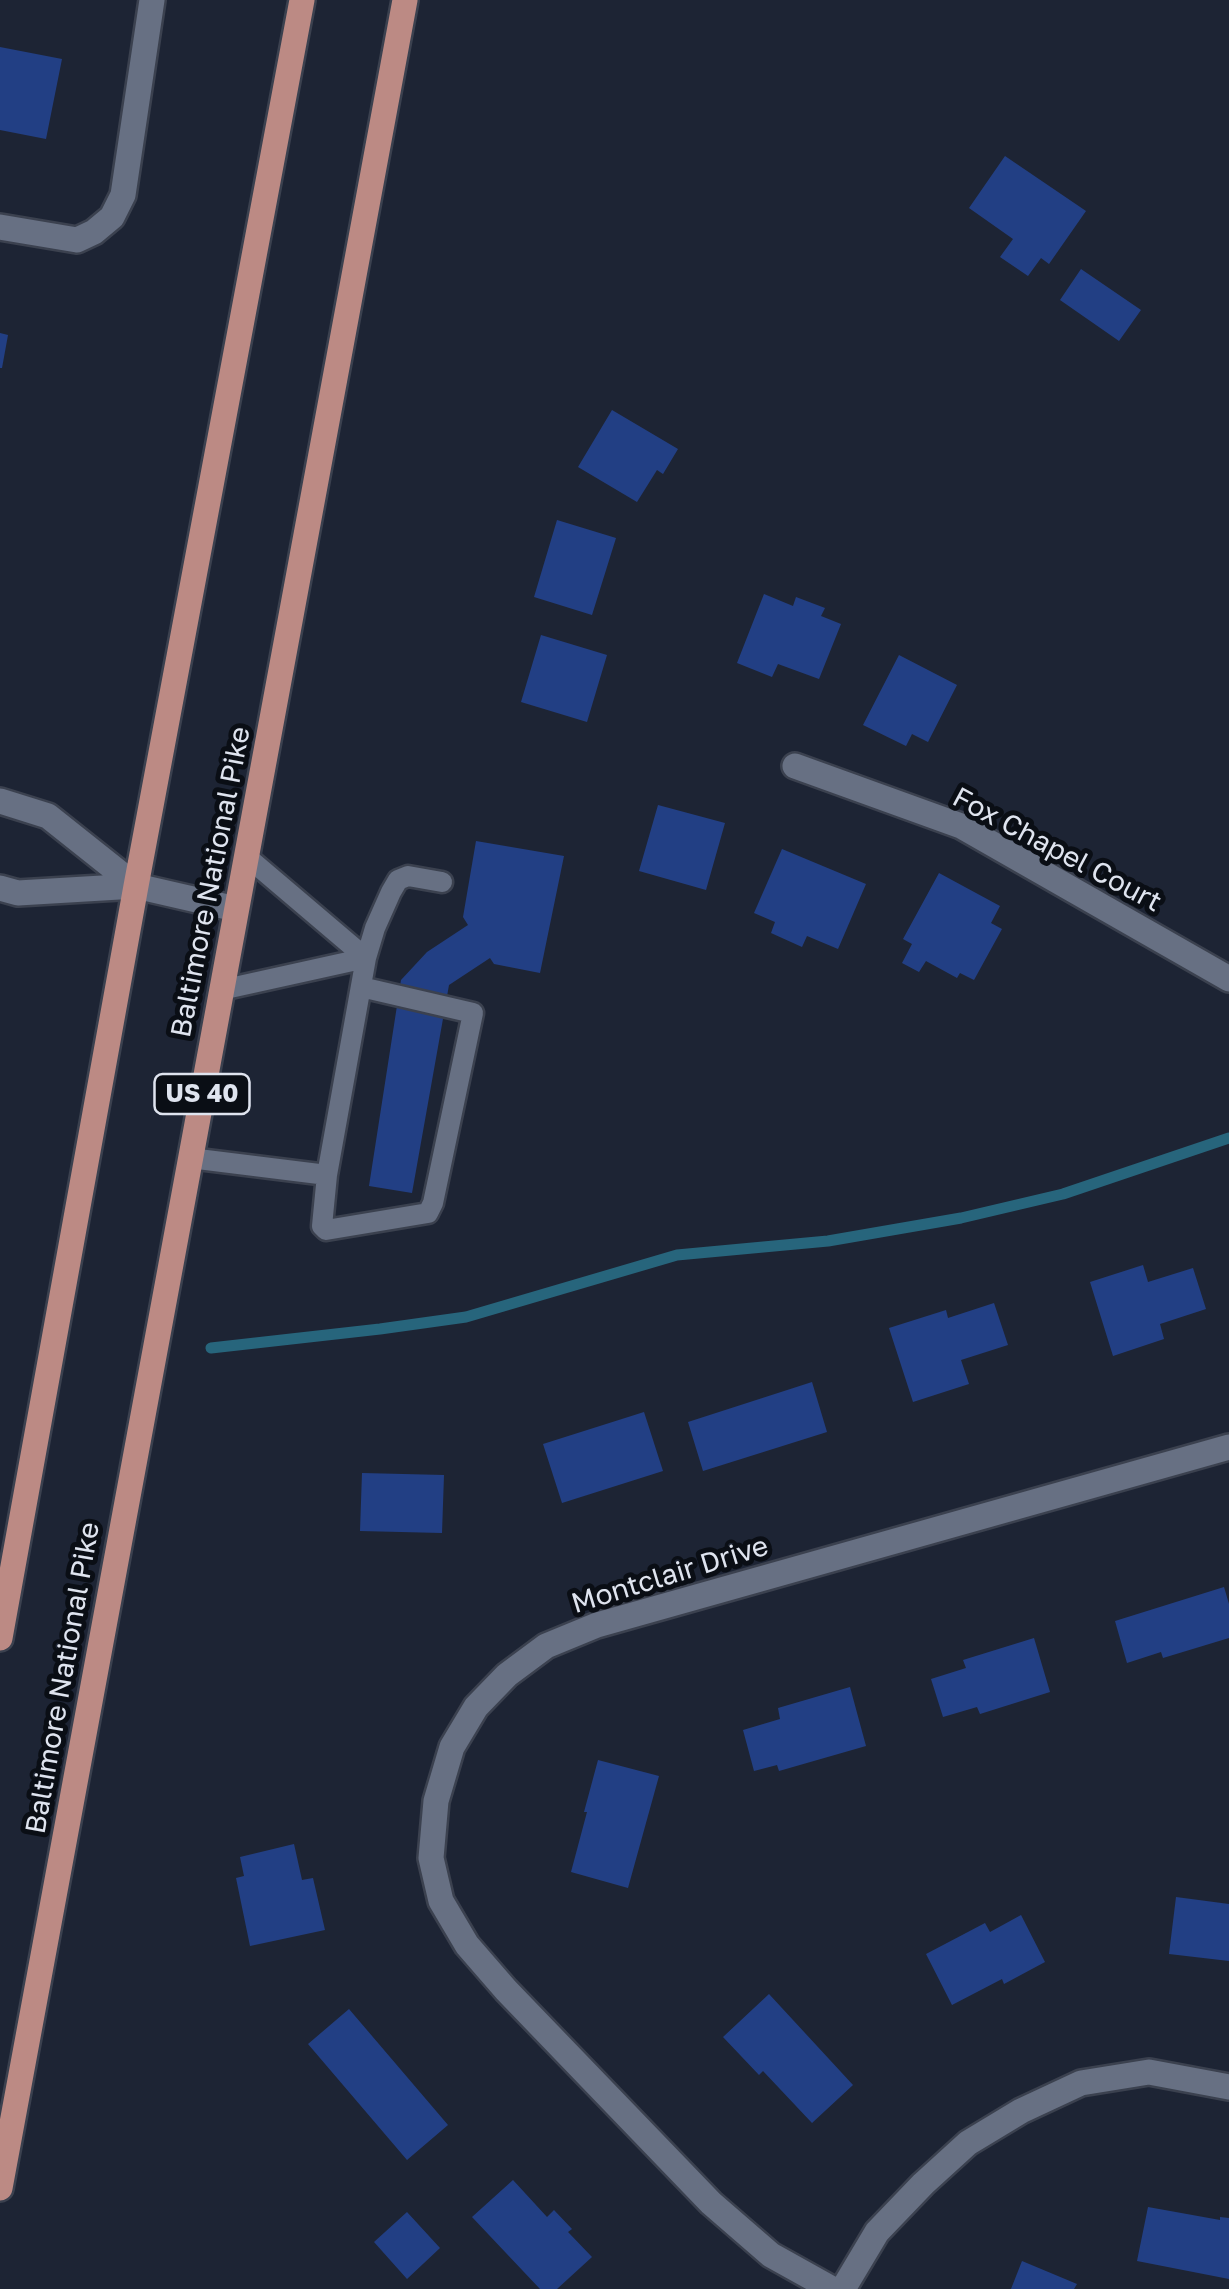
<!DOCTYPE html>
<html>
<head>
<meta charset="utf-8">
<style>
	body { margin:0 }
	canvas { display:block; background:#1d2434 }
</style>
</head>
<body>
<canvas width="1229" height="2289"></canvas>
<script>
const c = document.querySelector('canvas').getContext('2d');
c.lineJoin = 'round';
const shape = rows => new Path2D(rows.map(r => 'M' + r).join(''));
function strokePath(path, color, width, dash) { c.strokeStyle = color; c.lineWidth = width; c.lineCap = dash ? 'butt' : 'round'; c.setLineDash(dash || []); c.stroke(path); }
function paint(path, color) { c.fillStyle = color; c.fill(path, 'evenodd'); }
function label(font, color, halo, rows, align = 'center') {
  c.font = font + ' "Golos Text",sans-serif'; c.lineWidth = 10; c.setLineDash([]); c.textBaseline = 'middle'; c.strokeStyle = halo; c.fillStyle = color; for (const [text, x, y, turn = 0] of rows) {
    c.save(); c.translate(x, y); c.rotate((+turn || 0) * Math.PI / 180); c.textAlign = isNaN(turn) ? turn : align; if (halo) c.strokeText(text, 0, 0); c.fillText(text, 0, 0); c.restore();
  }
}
strokePath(shape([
	[211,1348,380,1329,466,1317,677,1255,828,1241,961,1218,1063,1194,1229,1138]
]), '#27657c', 11);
paint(shape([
	[0,47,62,59,46,139,0,130],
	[1005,156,1086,211,1049,264,1041,258,1028,276,1000,257,1013,239,969,208],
	[1081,269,1141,310,1119,341,1060,300],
	[0,333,8,335,2,368,0,368],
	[612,410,678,449,663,474,657,470,637,502,578,467],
	[557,520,616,538,592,615,534,597],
	[764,594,793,606,796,597,825,608,821,616,841,624,819,679,778,664,772,677,737,663],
	[541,635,607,655,587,722,521,702],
	[899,655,957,685,928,742,912,734,906,746,863,725],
	[658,805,725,823,706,890,639,871],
	[476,841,564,856,540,973,494,964,490,958,449,985,412,1193,369,1186,401,980,427,952,468,925,463,917],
	[782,849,866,884,838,949,807,936,802,947,771,933,775,922,754,913],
	[939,873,1000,906,991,923,1002,929,974,980,960,973,957,978,926,961,919,972,902,963,912,944,903,939],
	[1143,1265,1148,1282,1193,1268,1206,1309,1160,1324,1164,1339,1113,1356,1090,1282],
	[994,1303,1008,1345,961,1360,969,1384,913,1402,889,1328,946,1310,948,1318],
	[812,1382,827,1432,703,1471,688,1422],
	[644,1412,663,1471,562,1503,543,1444],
	[362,1473,444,1475,442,1533,360,1531],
	[1224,1587,1229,1604,1229,1638,1163,1658,1161,1652,1127,1663,1115,1621],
	[1034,1638,1050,1692,980,1714,977,1707,943,1717,931,1679,966,1668,963,1660],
	[850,1687,866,1746,779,1771,777,1765,754,1771,743,1730,780,1719,778,1708],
	[598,1760,659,1776,628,1888,571,1872,587,1812,584,1812],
	[294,1844,302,1880,313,1878,325,1930,250,1946,236,1878,244,1876,240,1857],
	[1176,1897,1229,1904,1229,1961,1169,1954],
	[1021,1915,1045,1962,1004,1984,1002,1979,952,2005,926,1954,985,1923,990,1932],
	[769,1994,853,2085,812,2123,763,2071,759,2075,723,2037],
	[349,2009,448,2125,407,2160,308,2044],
	[513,2180,547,2217,554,2210,572,2229,568,2232,592,2257,557,2289,540,2289,472,2217],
	[1148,2207,1220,2220,1220,2217,1229,2218,1229,2279,1137,2261],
	[407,2212,440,2248,407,2279,374,2242],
	[1022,2261,1077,2284,1074,2289,1011,2289]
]), '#223f84');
const lane = shape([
	[361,987,473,1013,433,1203,428,1213,326,1230,322,1226,327,1175,366,958,375,928,391,892,398,880,408,876,442,882],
	[221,990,366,958,246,856],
	[190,1158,327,1175]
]);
const street = shape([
	[0,227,77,240,94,232,112,217,123,195,152,0],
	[795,766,961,826,1229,979],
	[0,801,48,816,136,886],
	[0,888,18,893,136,886,236,909],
	[832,2289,771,2255,711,2203,506,1990,467,1945,441,1901,431,1858,436,1801,452,1747,476,1707,507,1675,546,1646,597,1625,1229,1447],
	[843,2289,877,2232,923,2184,968,2143,1021,2111,1081,2083,1149,2072,1229,2087]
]);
const primary = shape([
	[0,1638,136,886,302,0],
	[0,2188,405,0]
]);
strokePath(lane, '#3b414f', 25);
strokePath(street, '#3b414f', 30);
strokePath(primary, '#3b414f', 30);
strokePath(lane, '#677083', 20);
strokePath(street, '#677083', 25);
strokePath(primary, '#bc8a84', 25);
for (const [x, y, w] of [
	[202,1094,95]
]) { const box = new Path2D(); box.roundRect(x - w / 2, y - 20, w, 40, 8); c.fillStyle = '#0a0e15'; c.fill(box); strokePath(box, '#dfe4ef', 2.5); }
label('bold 25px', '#dfe4ef', null, [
	["US 40",202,1094]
]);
label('28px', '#dfe4ef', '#0a0e15', [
	["Fox Chapel Court",1057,850,28],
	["Baltimore National Pike",211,882,-79],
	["Montclair Drive",670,1575,-17],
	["Baltimore National Pike",63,1678,-80]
]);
</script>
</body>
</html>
